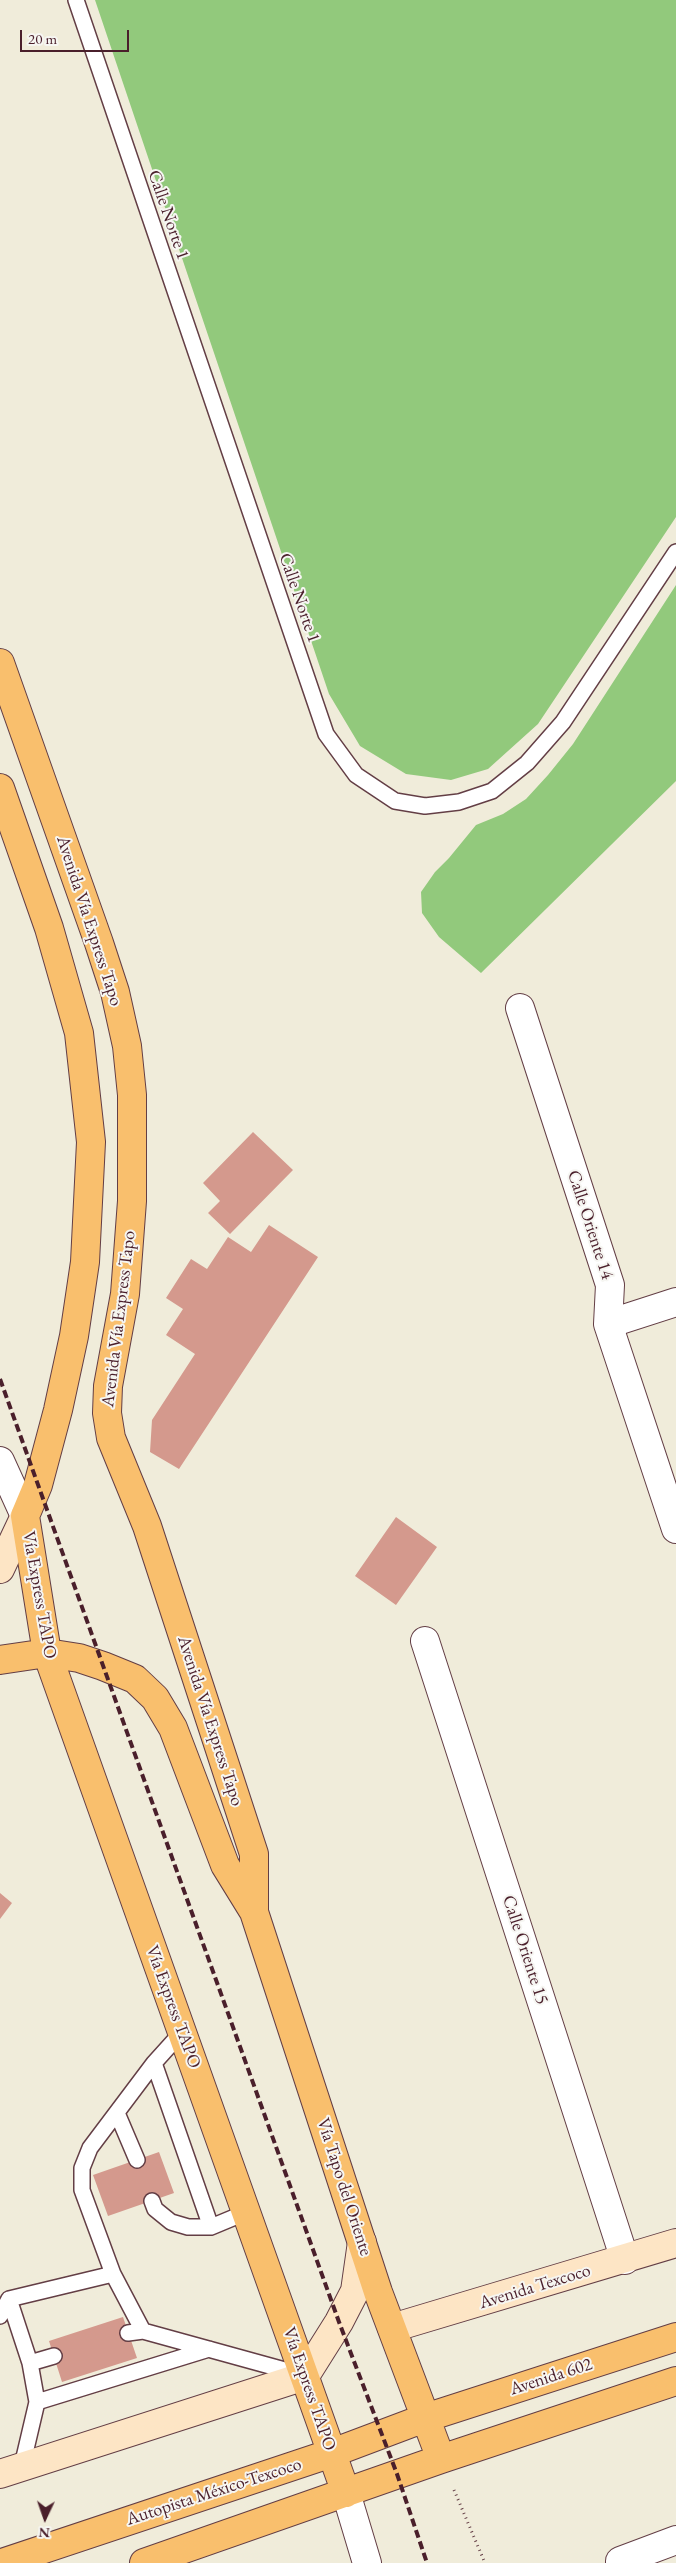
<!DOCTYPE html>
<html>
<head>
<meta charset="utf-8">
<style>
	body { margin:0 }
	#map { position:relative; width:676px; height:2563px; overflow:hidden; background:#f0ecda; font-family:"EB Garamond",serif }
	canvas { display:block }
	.north { position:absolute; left:20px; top:2493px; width:50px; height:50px; -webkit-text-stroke:4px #f6f6f2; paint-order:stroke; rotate:183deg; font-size:14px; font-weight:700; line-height:20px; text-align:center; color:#4a1f2b }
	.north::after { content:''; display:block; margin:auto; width:18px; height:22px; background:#4a1f2b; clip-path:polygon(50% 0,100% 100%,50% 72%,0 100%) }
	.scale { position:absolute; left:20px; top:30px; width:109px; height:22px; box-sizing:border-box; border:2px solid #4a1f2b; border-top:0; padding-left:6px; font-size:15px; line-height:18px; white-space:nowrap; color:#4a1f2b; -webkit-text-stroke:4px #f6f6f2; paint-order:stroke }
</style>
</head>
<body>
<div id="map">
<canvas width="676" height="2563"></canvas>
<div class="north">N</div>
<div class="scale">20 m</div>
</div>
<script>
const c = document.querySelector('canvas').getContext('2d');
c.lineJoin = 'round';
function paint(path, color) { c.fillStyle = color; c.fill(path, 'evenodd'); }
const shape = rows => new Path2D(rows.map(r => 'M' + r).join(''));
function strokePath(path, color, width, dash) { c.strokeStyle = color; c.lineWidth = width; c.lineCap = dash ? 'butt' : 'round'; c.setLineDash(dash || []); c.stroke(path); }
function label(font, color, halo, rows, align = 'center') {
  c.font = font + ' "EB Garamond",serif'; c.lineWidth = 4; c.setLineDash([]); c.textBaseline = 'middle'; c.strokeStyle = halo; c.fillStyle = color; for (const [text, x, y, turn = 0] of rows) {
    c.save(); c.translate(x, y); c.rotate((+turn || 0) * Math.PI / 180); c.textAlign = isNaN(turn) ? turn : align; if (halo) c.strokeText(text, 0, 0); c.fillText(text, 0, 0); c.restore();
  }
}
paint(shape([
	[95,0,676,0,676,517,538,724,488,769,451,780,406,774,360,746,329,694],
	[676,585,676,781,481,973,439,937,422,913,421,892,435,872,449,858,476,825,503,814,526,799,548,775,573,744]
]), '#92c97c');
paint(shape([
	[253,1132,293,1170,230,1234,208,1213,220,1201,203,1183],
	[269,1225,318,1257,179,1469,150,1452,152,1420,195,1354,166,1335,183,1309,166,1298,191,1259,207,1269,228,1237,251,1252],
	[396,1517,437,1547,396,1605,355,1576],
	[0,1893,12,1903,0,1919],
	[159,2152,174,2193,108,2216,93,2175],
	[123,2317,137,2358,62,2382,49,2341]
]), '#d4998d');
const service = shape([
	[76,0,326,734,356,775,395,801,425,806,459,802,492,791,527,763,563,722,676,552],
	[154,2063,211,2227],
	[117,2113,137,2160],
	[152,2201,155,2209,171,2222,188,2227,211,2227,247,2212],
	[0,2316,9,2299],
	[143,2331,113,2274,82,2190,82,2168,90,2148,154,2063,182,2032],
	[128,2333,143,2331,299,2374],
	[30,2363,9,2299,113,2274],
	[37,2402,209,2349],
	[22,2466,37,2402,30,2363,54,2356]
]);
const minor = shape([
	[520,1008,610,1285,608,1324,676,1529],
	[608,1324,676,1302],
	[0,1461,25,1516],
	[425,1641,625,2260],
	[346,2493,367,2563],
	[620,2563,620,2561,676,2540]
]);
const secondary = shape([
	[0,1569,25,1516],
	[392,2328,676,2243],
	[0,2474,305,2376,339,2322,355,2291,362,2242]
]);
const primary = shape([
	[0,663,99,943,115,992,127,1046,132,1095,132,1201,125,1294,108,1386,107,1413,111,1438,147,1526,254,1854,254,1912],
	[0,788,49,928,79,1033,91,1142,85,1262,74,1336,58,1410,38,1485,25,1516,47,1653,346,2493],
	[0,1660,47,1653,79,1658,103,1666,135,1679,155,1698,173,1728,225,1865,254,1912,378,2292,441,2459],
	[2,2563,332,2453,425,2418,676,2337],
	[144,2563,441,2459,676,2381]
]);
strokePath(service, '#633e45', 18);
strokePath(minor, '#633e45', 30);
strokePath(secondary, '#633e45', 30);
strokePath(primary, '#633e45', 30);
strokePath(shape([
	[454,2490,485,2563]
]), '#633e45', 3, [1, 4]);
strokePath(service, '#fff', 15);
strokePath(minor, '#fff', 28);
strokePath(secondary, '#fde5c5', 28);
strokePath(primary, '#f9bf6d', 28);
strokePath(shape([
	[0,1379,339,2322,397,2474,427,2563]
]), '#4a1f2b', 4, [8, 4]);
label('18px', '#4a1f2b', '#f6f6f2', [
	["Calle Norte 1",168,215,71],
	["Calle Norte 1",299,598,71],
	["Avenida Vía Express Tapo",89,921,72],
	["Calle Oriente 14",590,1225,72],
	["Avenida Vía Express Tapo",119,1319,-83],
	["Vía Express TAPO",39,1595,80],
	["Avenida Vía Express Tapo",210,1721,72],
	["Calle Oriente 15",525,1950,72],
	["Vía Express TAPO",173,2007,70],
	["Vía Tapo del Oriente",344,2187,72],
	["Avenida Texcoco",535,2287,-17],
	["Avenida 602",551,2377,-18],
	["Vía Express TAPO",309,2389,71],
	["Autopista México-Texcoco",214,2492,-18]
]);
</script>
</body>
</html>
